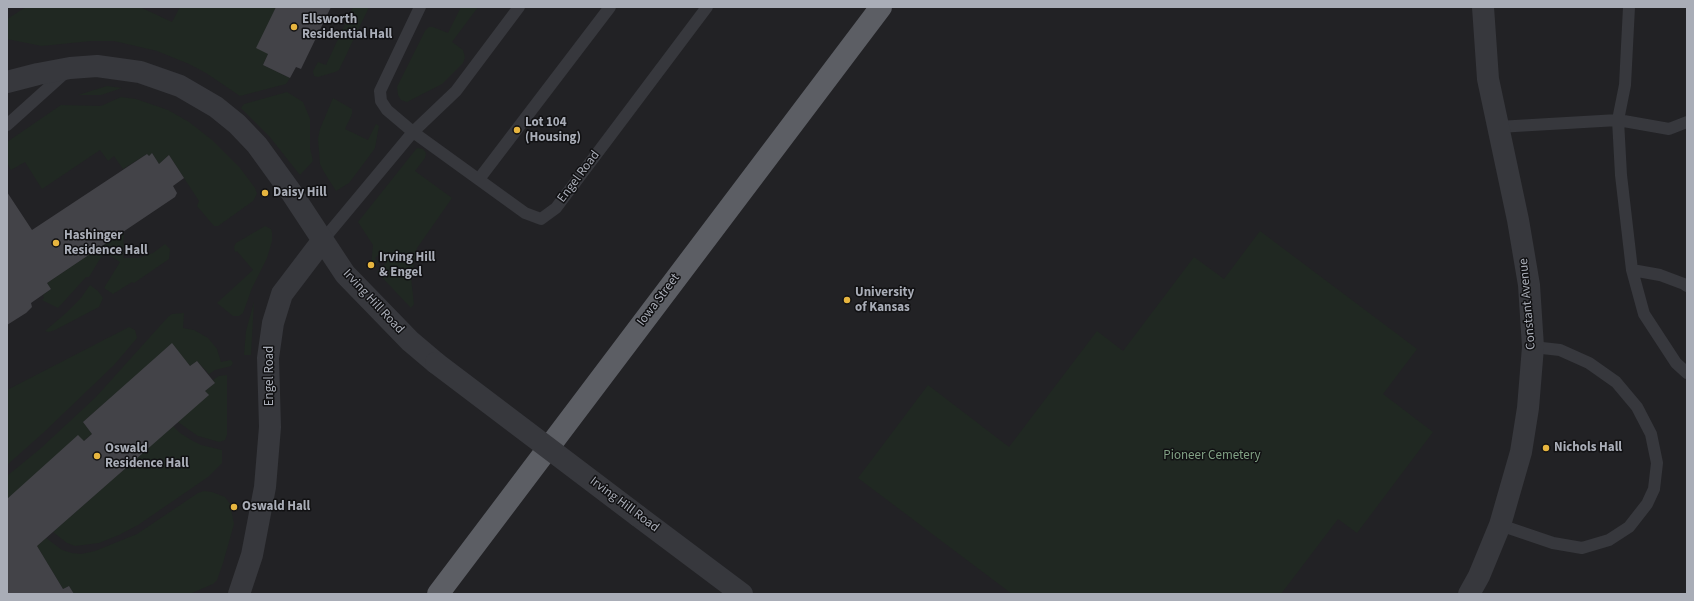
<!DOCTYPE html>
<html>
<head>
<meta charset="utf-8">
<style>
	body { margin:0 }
	#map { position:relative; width:1694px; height:601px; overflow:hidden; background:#161618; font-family:"Source Sans 3",sans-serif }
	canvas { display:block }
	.frame { position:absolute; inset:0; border:8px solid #a9adb7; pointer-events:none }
</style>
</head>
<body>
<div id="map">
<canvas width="1694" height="601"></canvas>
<div class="frame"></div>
</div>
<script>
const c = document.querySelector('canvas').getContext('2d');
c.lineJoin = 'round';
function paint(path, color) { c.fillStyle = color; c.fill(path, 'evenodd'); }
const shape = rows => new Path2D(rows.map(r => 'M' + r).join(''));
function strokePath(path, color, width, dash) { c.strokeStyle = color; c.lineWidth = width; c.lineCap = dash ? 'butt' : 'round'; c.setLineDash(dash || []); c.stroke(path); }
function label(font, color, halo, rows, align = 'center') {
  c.font = font + ' "Source Sans 3",sans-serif'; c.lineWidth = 3; c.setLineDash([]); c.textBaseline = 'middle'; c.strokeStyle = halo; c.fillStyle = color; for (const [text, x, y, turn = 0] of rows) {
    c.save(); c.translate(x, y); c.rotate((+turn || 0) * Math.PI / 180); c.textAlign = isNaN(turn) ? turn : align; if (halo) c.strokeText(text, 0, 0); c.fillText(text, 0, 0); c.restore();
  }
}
paint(shape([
	[7,7,1687,7,1687,594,7,594]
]), '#222225');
paint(shape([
	[26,7,140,7,172,22,180,7,276,7,268,54,263,65,290,78,286,84,240,96,206,73,189,64,157,51,114,41,91,41,42,46,7,39,7,19],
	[353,7,369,7,339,70,335,72,318,77,314,76,313,71,318,62,326,65],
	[461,7,478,7,452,42,463,50,465,57,463,63,442,84,407,102,401,100,398,95,397,87,425,31,429,27,433,27,448,33],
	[107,86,122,88,101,95,78,95],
	[287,92,303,102,310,119,310,148,313,161,300,175,269,136,241,108,244,104],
	[121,97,136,99,168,110,189,122,212,140,240,168,255,188,257,194,253,201,218,226,214,226,197,206,199,201,169,155,159,164,152,153,149,156,147,154,123,169,114,156,108,161,100,150,42,189,25,162,11,170,7,163,7,142,61,105,101,106],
	[333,98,352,109,352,114,345,129,368,140,376,124,379,126,375,148,370,155,349,183,336,191,324,172,320,164,318,139,320,129],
	[417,148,423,149,426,153,425,158,415,171,452,198,417,248,411,278,414,304,411,308,377,272,387,262,380,253,375,258,378,262,372,268,371,266,373,245,358,222],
	[265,226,271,229,272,233,272,241,267,258,252,288,243,313,239,316,233,316,217,303,253,270,237,251,235,252,234,247,236,243],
	[124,231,123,258,139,258,147,255,153,253,165,244,170,249,169,259,134,283,132,282,113,294,104,288,120,262,104,252,89,277,86,277,58,308,42,300,44,298,43,295,51,289,47,283],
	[1260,231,1417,349,1383,394,1433,432,1357,533,1338,519,1281,594,1012,594,858,478,928,385,1009,447,1097,331,1123,351,1194,257,1224,279],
	[90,285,98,291,103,298,99,307,55,330,49,332,45,331,66,313,81,298],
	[254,302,251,355,244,355,246,331],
	[184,313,183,328,194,330,208,338,217,349,221,362,231,360,233,363,231,366,215,370,209,374,197,361,190,366,172,344,83,422,92,434,7,500,7,476,40,449,96,397,168,317,172,314],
	[129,327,135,330,137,338,114,365,43,433,7,465,7,390],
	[227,375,227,435,225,440,219,442,198,436,178,422,205,391,215,383,213,380,219,376],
	[173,426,180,433,193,441,201,445,222,450,222,463,208,477,138,525,119,535,99,543,75,546,67,543,53,532],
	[204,491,212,492,225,497,230,504,234,524,223,563,217,580,213,584,190,594,74,594,69,586,63,589,37,546,46,538,62,550,72,553,81,554,95,551,137,534,198,493]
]), '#202822');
paint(shape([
	[276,7,331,7,301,69,296,67,290,78,263,65,268,54,256,48],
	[152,153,159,164,169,155,184,178,173,186,177,193,175,197,47,283,51,289,31,303,32,307,26,313,7,325,7,192,32,230,147,154,149,156],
	[172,343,190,366,197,361,215,383,205,391,209,395,37,546,63,589,69,586,74,594,7,594,7,499,78,435,84,441,92,434,83,422]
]), '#434348');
strokePath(shape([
	[420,7,380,91,381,101,387,110,413,132,525,213,541,219,556,208,707,7],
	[1629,7,1625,85,1618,120,1621,175,1632,270,1644,314,1676,363,1687,373],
	[7,125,67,71],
	[1498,127,1618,120,1669,129,1687,122],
	[479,179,610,7],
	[323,240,413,132,456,91,519,7],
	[1632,270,1660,275,1684,284,1687,286],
	[1500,525,1553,543,1582,548,1609,540,1629,527,1647,504,1654,489,1657,463,1651,434,1637,407,1616,382,1589,363,1560,350,1533,347]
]), '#37383d', 12);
strokePath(shape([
	[7,82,38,74,70,68,97,66,140,72,180,86,216,107,237,124,257,145,291,192,345,274,410,341,436,363],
	[638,516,742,594],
	[239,594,252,555,265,487,270,427,268,358,273,323,282,294,323,240],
	[1469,594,1479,576,1500,525,1521,452,1528,408,1533,347,1529,285,1518,220,1488,79,1483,7]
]), '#37383d', 22);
strokePath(shape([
	[438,594,881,7]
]), '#5c5e64', 22);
strokePath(shape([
	[436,363,638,516]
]), '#37383d', 22);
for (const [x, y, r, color] of [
	[294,27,4,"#e7b53f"],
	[517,130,4,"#e7b53f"],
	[265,193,4,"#e7b53f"],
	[56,243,4,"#e7b53f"],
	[371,265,4,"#e7b53f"],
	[847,300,4,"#e7b53f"],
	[1546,448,4,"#e7b53f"],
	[97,456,4,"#e7b53f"],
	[234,507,4,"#e7b53f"]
]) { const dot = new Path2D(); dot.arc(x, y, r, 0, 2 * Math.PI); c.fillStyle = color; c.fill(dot); strokePath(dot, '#111113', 1.5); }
label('bold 13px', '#a9adb7', '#111113', [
	["Ellsworth",302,20],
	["Residential Hall",302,35],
	["Lot 104",525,123],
	["(Housing)",525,138],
	["Daisy Hill",273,193],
	["Hashinger",64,236],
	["Residence Hall",64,251],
	["Irving Hill",379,258],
	["& Engel",379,273],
	["University",855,293],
	["of Kansas",855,308],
	["Nichols Hall",1554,448],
	["Oswald",105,449],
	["Residence Hall",105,464],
	["Oswald Hall",242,507]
], 'left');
label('13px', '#a9adb7', '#111113', [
	["Engel Road",579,177,-53],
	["Iowa Street",659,300,-53],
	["Irving Hill Road",373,302,47],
	["Constant Avenue",1528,304,-95],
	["Engel Road",270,376,-90],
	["Irving Hill Road",624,505,37]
]);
label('13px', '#81a184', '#111113', [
	["Pioneer Cemetery",1212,456]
]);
</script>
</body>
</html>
